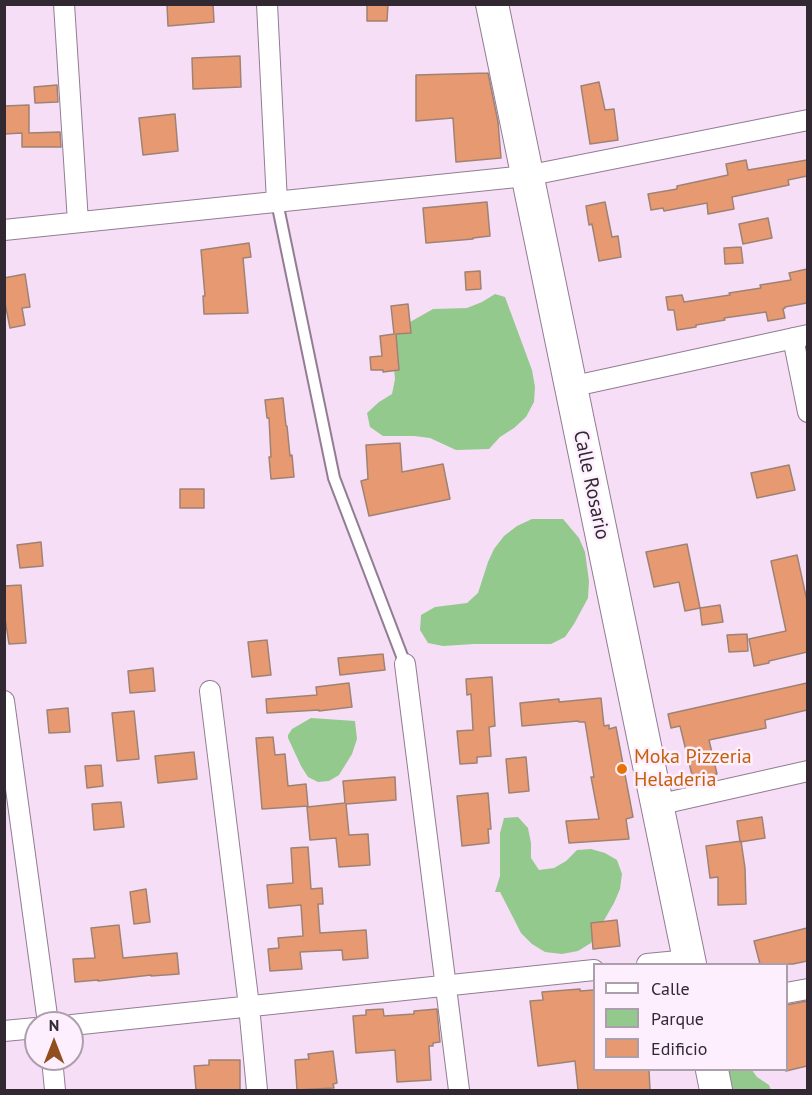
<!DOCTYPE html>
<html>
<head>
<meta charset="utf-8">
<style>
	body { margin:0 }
	#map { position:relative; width:812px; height:1095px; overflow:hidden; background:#f6def7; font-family:"PT Sans",sans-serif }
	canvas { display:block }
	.frame { position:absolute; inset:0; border:6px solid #312832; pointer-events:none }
	.legend { position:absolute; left:593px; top:963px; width:195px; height:108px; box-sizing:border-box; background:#feeffe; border:2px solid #ac9fac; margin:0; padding:8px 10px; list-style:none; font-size:18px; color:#312832 }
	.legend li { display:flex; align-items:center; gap:12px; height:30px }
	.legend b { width:30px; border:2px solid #ac9fac }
	.north { position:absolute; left:24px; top:1011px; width:60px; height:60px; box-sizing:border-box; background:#feeffe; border:2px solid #ac9fac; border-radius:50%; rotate:0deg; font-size:16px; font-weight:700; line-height:24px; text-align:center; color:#312832 }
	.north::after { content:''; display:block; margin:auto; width:21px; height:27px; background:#914f1d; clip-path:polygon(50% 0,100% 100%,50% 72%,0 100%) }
</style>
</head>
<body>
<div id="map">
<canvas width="812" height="1095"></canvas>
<div class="frame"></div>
<ul class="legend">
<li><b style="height:8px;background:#fff"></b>Calle</li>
<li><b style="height:16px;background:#94c98d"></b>Parque</li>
<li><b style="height:16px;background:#e79a72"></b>Edificio</li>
</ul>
<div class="north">N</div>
</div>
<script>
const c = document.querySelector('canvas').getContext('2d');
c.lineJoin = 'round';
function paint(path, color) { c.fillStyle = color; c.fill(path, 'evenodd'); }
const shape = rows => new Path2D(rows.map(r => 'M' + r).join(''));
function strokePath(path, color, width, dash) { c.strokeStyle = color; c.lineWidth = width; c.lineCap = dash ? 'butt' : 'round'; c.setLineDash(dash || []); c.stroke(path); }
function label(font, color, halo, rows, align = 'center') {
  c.font = font + ' "PT Sans",sans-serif'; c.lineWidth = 5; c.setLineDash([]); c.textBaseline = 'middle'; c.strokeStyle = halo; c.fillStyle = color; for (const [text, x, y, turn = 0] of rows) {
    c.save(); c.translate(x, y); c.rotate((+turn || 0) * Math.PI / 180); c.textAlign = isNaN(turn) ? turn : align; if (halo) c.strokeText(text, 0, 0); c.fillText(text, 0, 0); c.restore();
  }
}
paint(shape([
	[495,294,505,297,532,370,535,387,534,402,526,417,514,428,500,437,489,449,456,450,430,438,414,436,383,436,370,427,367,413,379,402,392,394,395,379,392,349,396,334,403,326,433,309,467,308,482,302],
	[532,519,563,519,579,538,585,552,589,581,588,598,574,624,565,637,551,644,474,644,443,646,428,643,420,630,421,615,435,607,467,603,478,593,488,562,494,549,504,536,517,526],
	[311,718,355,721,357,739,352,754,339,775,329,781,318,782,308,777,301,766,288,738,288,735,292,729],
	[518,817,528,828,531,843,531,858,539,870,554,868,566,861,577,850,591,849,605,853,617,860,622,874,620,889,614,903,591,943,578,951,562,954,545,952,532,944,521,933,500,892,495,892,500,876,500,833,504,818],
	[725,1070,752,1070,757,1077,769,1085,771,1090,725,1090]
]), '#94c98d');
const building = shape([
	[213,4,214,22,168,26,167,4,213,4],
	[367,4,388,4,387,21,367,21,367,4],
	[240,56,241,87,193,89,192,58,240,56],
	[488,73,498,122,501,158,456,162,453,118,416,121,416,75,488,73],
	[599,82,605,110,614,109,618,140,590,144,581,86,599,82],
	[57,85,58,102,35,103,34,87,57,85],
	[29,105,29,133,60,132,61,147,22,147,22,133,4,134,4,106,29,105],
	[175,114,178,151,143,155,139,118,175,114],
	[746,160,748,170,807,160,807,176,788,180,789,185,732,197,734,209,708,214,707,203,664,211,663,208,651,210,648,194,677,189,677,186,728,175,726,164,746,160],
	[487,202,490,236,473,238,473,239,426,243,423,208,487,202],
	[605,202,612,237,618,236,621,257,599,261,592,224,589,225,586,206,605,202],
	[768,218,772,238,743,244,739,224,768,218],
	[249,243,251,257,243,258,248,313,204,314,203,296,205,296,201,250,249,243],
	[741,247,743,263,725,264,724,248,741,247],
	[807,269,807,303,785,307,785,308,783,309,785,318,768,321,766,312,724,318,725,320,696,325,696,327,677,330,674,310,668,310,666,297,682,295,684,302,730,295,729,293,761,288,760,285,791,280,789,273,807,269],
	[480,271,481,289,466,290,465,272,480,271],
	[25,274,30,307,22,308,25,325,10,328,4,298,4,278,25,274],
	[408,304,411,333,396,334,399,370,383,372,383,370,371,370,370,357,382,356,380,336,394,334,391,306,408,304],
	[283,398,286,426,287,426,290,456,292,455,294,477,271,479,269,457,271,457,269,418,267,418,265,400,283,398],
	[400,443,402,472,443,464,450,499,369,516,361,481,368,479,366,445,400,443],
	[789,465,795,490,757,498,751,473,789,465],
	[180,489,204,489,204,508,180,508,180,489],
	[41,542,43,566,20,568,17,545,41,542],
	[687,544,700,608,720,605,723,622,702,625,700,608,685,611,679,582,654,587,646,552,687,544],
	[797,555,807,601,807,652,769,661,769,663,754,666,749,639,786,631,771,561,797,555],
	[21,585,26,643,9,644,4,612,4,586,21,585],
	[747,634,748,651,729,652,727,635,747,634],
	[267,640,271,675,252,677,248,642,267,640],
	[383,654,385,670,340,675,338,658,383,654],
	[153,668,155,691,130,693,128,671,153,668],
	[492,677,495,726,489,727,491,756,477,757,477,763,460,764,457,731,473,730,471,694,467,695,466,679,492,677],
	[349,683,352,707,319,711,319,710,267,713,266,699,317,695,316,687,349,683],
	[807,683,807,710,765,720,766,728,709,740,717,774,693,779,680,726,671,728,668,714,807,683],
	[601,698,604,726,609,725,609,729,616,727,633,817,626,819,629,839,569,843,566,821,599,819,591,777,594,777,585,722,579,722,578,721,522,726,520,703,559,699,559,702,601,698],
	[68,708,70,732,49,733,47,710,68,708],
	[134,711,139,759,117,761,112,713,134,711],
	[273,737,275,755,285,754,288,786,306,784,308,806,262,809,256,738,273,737],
	[194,752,197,779,158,783,155,756,194,752],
	[526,757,529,791,509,793,506,759,526,757],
	[101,765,103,786,87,788,85,766,101,765],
	[395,777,396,800,346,804,349,835,368,834,370,865,339,867,336,838,310,840,307,807,345,803,343,781,395,777],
	[488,793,491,829,488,829,489,843,462,846,457,796,488,793],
	[121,802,124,827,94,830,92,804,121,802],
	[762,817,765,838,740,842,737,821,762,817],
	[741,841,745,868,746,904,718,905,718,877,710,878,706,846,741,841],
	[308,847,311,889,322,888,323,904,318,904,320,933,366,930,368,958,343,960,342,950,300,952,302,969,270,971,268,949,279,948,278,938,303,936,301,905,269,908,267,885,293,883,291,848,308,847],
	[146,889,150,922,134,924,130,892,146,889],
	[617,920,620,946,593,949,591,923,617,920],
	[119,925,123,958,177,953,179,974,151,976,151,975,98,981,98,980,75,982,73,959,95,958,91,928,119,925],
	[807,928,807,961,793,964,760,964,754,941,807,928],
	[580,989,580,991,594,990,594,1070,649,1070,650,1090,578,1090,575,1061,538,1066,530,1001,543,1000,542,992,580,989],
	[807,1001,807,1066,786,1071,786,1005,807,1001],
	[383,1009,384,1016,414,1014,414,1011,437,1009,440,1042,433,1043,433,1046,429,1046,431,1080,397,1082,395,1050,356,1053,353,1016,366,1015,366,1010,383,1009],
	[333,1051,337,1083,333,1084,334,1088,297,1090,295,1060,309,1059,308,1054,333,1051],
	[209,1060,240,1060,240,1090,196,1090,194,1066,209,1065,209,1060]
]);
paint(building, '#e79a72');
strokePath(building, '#9f8273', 1.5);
const lane = shape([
	[277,202,334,478,405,664]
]);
const street = shape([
	[64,4,78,222],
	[267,4,277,202],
	[4,230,526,176,808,120],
	[793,338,808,412],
	[570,387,808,335],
	[405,664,459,1090],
	[210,691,249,1006,257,1090],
	[4,701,48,1023],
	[657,805,808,771],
	[647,964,689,960],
	[786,993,808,989],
	[72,1025,594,970],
	[4,1031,36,1028],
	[52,1059,55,1090]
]);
const primary = shape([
	[492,4,690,964],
	[712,1070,716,1090]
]);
strokePath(lane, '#927d93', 14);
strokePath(street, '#927d93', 22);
strokePath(primary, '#927d93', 34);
strokePath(lane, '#fff', 10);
strokePath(street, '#fff', 20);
strokePath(primary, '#fff', 32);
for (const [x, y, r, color] of [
	[622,769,6,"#e8710a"]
]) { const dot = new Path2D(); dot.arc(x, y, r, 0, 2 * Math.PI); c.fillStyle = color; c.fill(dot); strokePath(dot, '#feeffe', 2); }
label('20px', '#312832', '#feeffe', [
	["Calle Rosario",591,485,78]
]);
label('20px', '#c56008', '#feeffe', [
	["Moka Pizzeria",634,757],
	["Heladeria",634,780]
], 'left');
</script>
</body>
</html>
